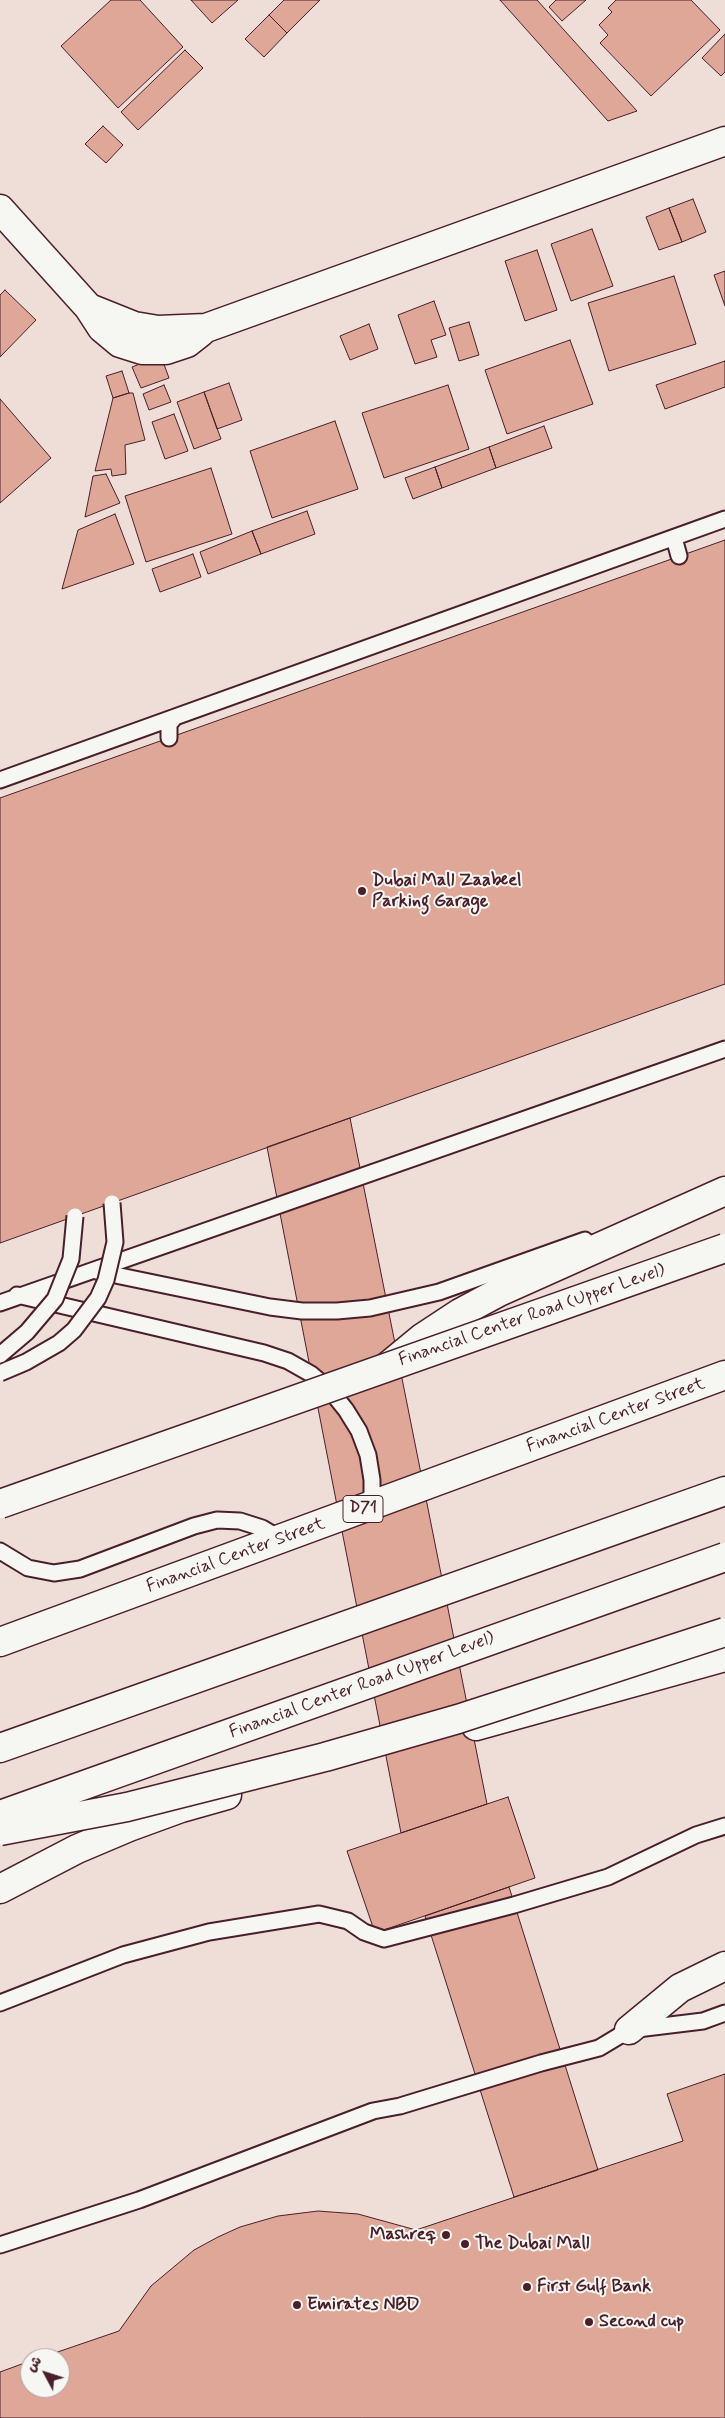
<!DOCTYPE html>
<html>
<head>
<meta charset="utf-8">
<style>
	body { margin:0 }
	#map { position:relative; width:725px; height:2418px; overflow:hidden; background:#efded7; font-family:Mynerve,"Playpen Sans Arabic",sans-serif }
	canvas { display:block }
	.north { position:absolute; left:20px; top:2348px; width:50px; height:50px; box-sizing:border-box; background:#f6f6f2; border:1px solid #b1a0a2; border-radius:50%; rotate:310deg; font-size:14px; font-weight:700; line-height:20px; text-align:center; color:#4a1f2b }
	.north::after { content:''; display:block; margin:auto; width:18px; height:22px; background:#4a1f2b; clip-path:polygon(50% 0,100% 100%,50% 72%,0 100%) }
</style>
</head>
<body>
<div id="map">
<canvas width="725" height="2418"></canvas>
<div class="north">ش</div>
</div>
<script>
const c = document.querySelector('canvas').getContext('2d');
c.lineJoin = 'round';
function paint(path, color) { c.fillStyle = color; c.fill(path, 'evenodd'); }
const shape = rows => new Path2D(rows.map(r => 'M' + r).join(''));
function strokePath(path, color, width, dash) { c.strokeStyle = color; c.lineWidth = width; c.lineCap = dash ? 'butt' : 'round'; c.setLineDash(dash || []); c.stroke(path); }
function label(font, color, halo, rows, align = 'center') {
  c.font = font + ' Mynerve,sans-serif'; c.lineWidth = 4; c.setLineDash([]); c.textBaseline = 'middle'; c.strokeStyle = halo; c.fillStyle = color; for (const [text, x, y, turn = 0] of rows) {
    c.save(); c.translate(x, y); c.rotate((+turn || 0) * Math.PI / 180); c.textAlign = isNaN(turn) ? turn : align; if (halo) c.strokeText(text, 0, 0); c.fillText(text, 0, 0); c.restore();
  }
}
const building = shape([
	[111,0,140,0,183,47,118,108,61,46,111,0],
	[191,0,238,0,212,23,191,0],
	[284,0,320,0,287,33,269,15,284,0],
	[500,0,537,0,637,111,608,121,500,0],
	[556,0,586,0,562,21,549,7,556,0],
	[616,0,691,0,720,30,651,96,600,43,608,35,599,25,612,12,608,8,616,0],
	[269,15,287,33,264,57,245,39,269,15],
	[725,34,725,72,721,76,702,58,725,34],
	[185,50,203,68,138,130,121,112,185,50],
	[103,126,123,145,106,163,85,144,103,126],
	[693,199,706,232,682,242,669,208,693,199],
	[669,208,682,242,659,250,646,217,669,208],
	[592,229,613,286,571,301,551,244,592,229],
	[537,250,557,310,525,321,505,261,537,250],
	[725,271,725,306,714,275,725,271],
	[674,276,696,344,609,371,588,303,674,276],
	[5,290,36,320,0,357,0,295,5,290],
	[434,301,446,335,431,340,437,357,415,364,398,315,434,301],
	[469,322,479,355,459,361,449,328,469,322],
	[369,324,378,349,350,360,340,336,369,324],
	[570,340,593,404,507,434,485,370,570,340],
	[161,356,169,378,141,388,132,367,161,356],
	[725,361,725,387,665,409,656,385,725,361],
	[122,371,129,393,113,398,106,376,122,371],
	[229,383,242,420,217,429,204,392,229,383],
	[164,385,171,402,149,410,143,394,164,385],
	[448,385,469,449,384,478,362,413,448,385],
	[204,392,221,439,194,449,177,402,204,392],
	[129,393,133,393,145,440,125,445,126,474,112,476,111,469,95,471,113,398,129,393],
	[0,399,51,458,0,503,0,399],
	[174,414,188,451,165,459,152,422,174,414],
	[335,421,358,489,272,518,250,451,335,421],
	[544,426,552,448,496,468,489,447,544,426],
	[489,447,496,468,442,488,435,467,489,447],
	[435,467,442,488,413,499,405,478,435,467],
	[211,468,232,534,146,562,125,496,211,468],
	[106,474,120,503,85,517,93,476,106,474],
	[307,511,315,534,261,554,252,531,307,511],
	[115,514,134,564,62,589,78,530,115,514],
	[252,531,261,554,208,574,200,552,252,531],
	[725,540,725,984,0,1243,0,798,725,540],
	[193,554,201,577,160,592,152,569,193,554],
	[350,1118,487,1804,401,1833,267,1147,350,1118],
	[508,1797,535,1878,375,1933,347,1851,508,1797],
	[509,1887,598,2170,514,2197,425,1916,509,1887],
	[725,2074,725,2418,0,2418,0,2372,30,2361,30,2388,60,2388,60,2358,40,2358,119,2331,151,2286,194,2250,218,2237,240,2227,278,2216,318,2211,358,2214,416,2230,683,2141,667,2094,725,2074]
]);
paint(building, '#dea797');
strokePath(building, '#4a1f2b', 1);
const service = shape([
	[674,538,679,556],
	[169,738,169,724,175,717],
	[0,780,725,519],
	[96,1271,270,1307,302,1311,337,1311,370,1308,439,1292,585,1240],
	[17,1295,264,1353,288,1361,311,1374,330,1390,346,1410,359,1431,368,1455,372,1480,372,1506],
	[0,1303,725,1049],
	[0,1551,28,1568,54,1573,80,1569,194,1526,217,1520,240,1521,262,1528,282,1540],
	[0,2003,123,1955,209,1932,319,1914,348,1921,364,1932,384,1939,514,1905,608,1877,696,1835,725,1826],
	[0,2245,139,2200,373,2111,400,2106,541,2063,599,2048,629,2030,703,2021,725,2013]
]);
const minor = shape([
	[0,209,89,308,102,328,120,343,142,350,166,350,187,343,201,332],
	[89,308,134,326,158,330,206,328,725,141],
	[476,1726,725,1657],
	[0,1889,77,1849,129,1827,181,1808,227,1795]
]);
const primary = shape([
	[0,1642,725,1375],
	[0,1748,725,1491],
	[629,2030,680,1988,725,1966]
]);
const trunk = shape([
	[388,1366,422,1338,460,1313,499,1292,725,1191]
]);
strokePath(service, '#4a1f2b', 19);
strokePath(minor, '#4a1f2b', 31);
strokePath(primary, '#4a1f2b', 31);
strokePath(trunk, '#4a1f2b', 31);
strokePath(service, '#f6f6f2', 15);
strokePath(minor, '#f6f6f2', 28);
strokePath(primary, '#f6f6f2', 28);
strokePath(trunk, '#f6f6f2', 28);
const serviceBridge = shape([
	[0,1355,27,1332,55,1299,71,1259,75,1216],
	[0,1373,26,1362,59,1343,74,1330,98,1298,106,1280,115,1242,112,1203]
]);
const trunkBridge = shape([
	[0,1504,725,1248],
	[0,1815,725,1557],
	[0,1831,127,1807,325,1757,458,1719,725,1632]
]);
strokePath(serviceBridge, '#4a1f2b', 19, []);
strokePath(trunkBridge, '#4a1f2b', 31, []);
strokePath(serviceBridge, '#f6f6f2', 15);
strokePath(trunkBridge, '#f6f6f2', 28);
for (const [x, y, r, color] of [
	[362,891,5,"#4a1f2b"],
	[446,2235,5,"#4a1f2b"],
	[465,2244,5,"#4a1f2b"],
	[527,2287,5,"#4a1f2b"],
	[297,2305,5,"#4a1f2b"],
	[589,2322,5,"#4a1f2b"]
]) { const dot = new Path2D(); dot.arc(x, y, r, 0, 2 * Math.PI); c.fillStyle = color; c.fill(dot); strokePath(dot, '#f6f6f2', 2); }
for (const [x, y, w] of [
	[363,1509,40]
]) { const box = new Path2D(); box.roundRect(x - w / 2, y - 13.5, w, 27, 4); c.fillStyle = '#f6f6f2'; c.fill(box); strokePath(box, '#4a1f2b', 1); }
label('bold 16px', '#4a1f2b', null, [
	["D71",363,1509]
]);
label('bold 18px', '#4a1f2b', '#f6f6f2', [
	["Dubai Mall Zaabeel",372,881],
	["Parking Garage",372,902],
	["Mashreq",436,2235,"right"],
	["The Dubai Mall",475,2244],
	["First Gulf Bank",537,2287],
	["Emirates NBD",307,2305],
	["Second cup",599,2322]
], 'left');
label('18px', '#4a1f2b', '#f6f6f2', [
	["Financial Center Road (Upper Level)",532,1316,-19],
	["Financial Center Street",616,1416,-20],
	["Financial Center Street",236,1556,-20],
	["Financial Center Road (Upper Level)",362,1686,-20]
]);
</script>
</body>
</html>
